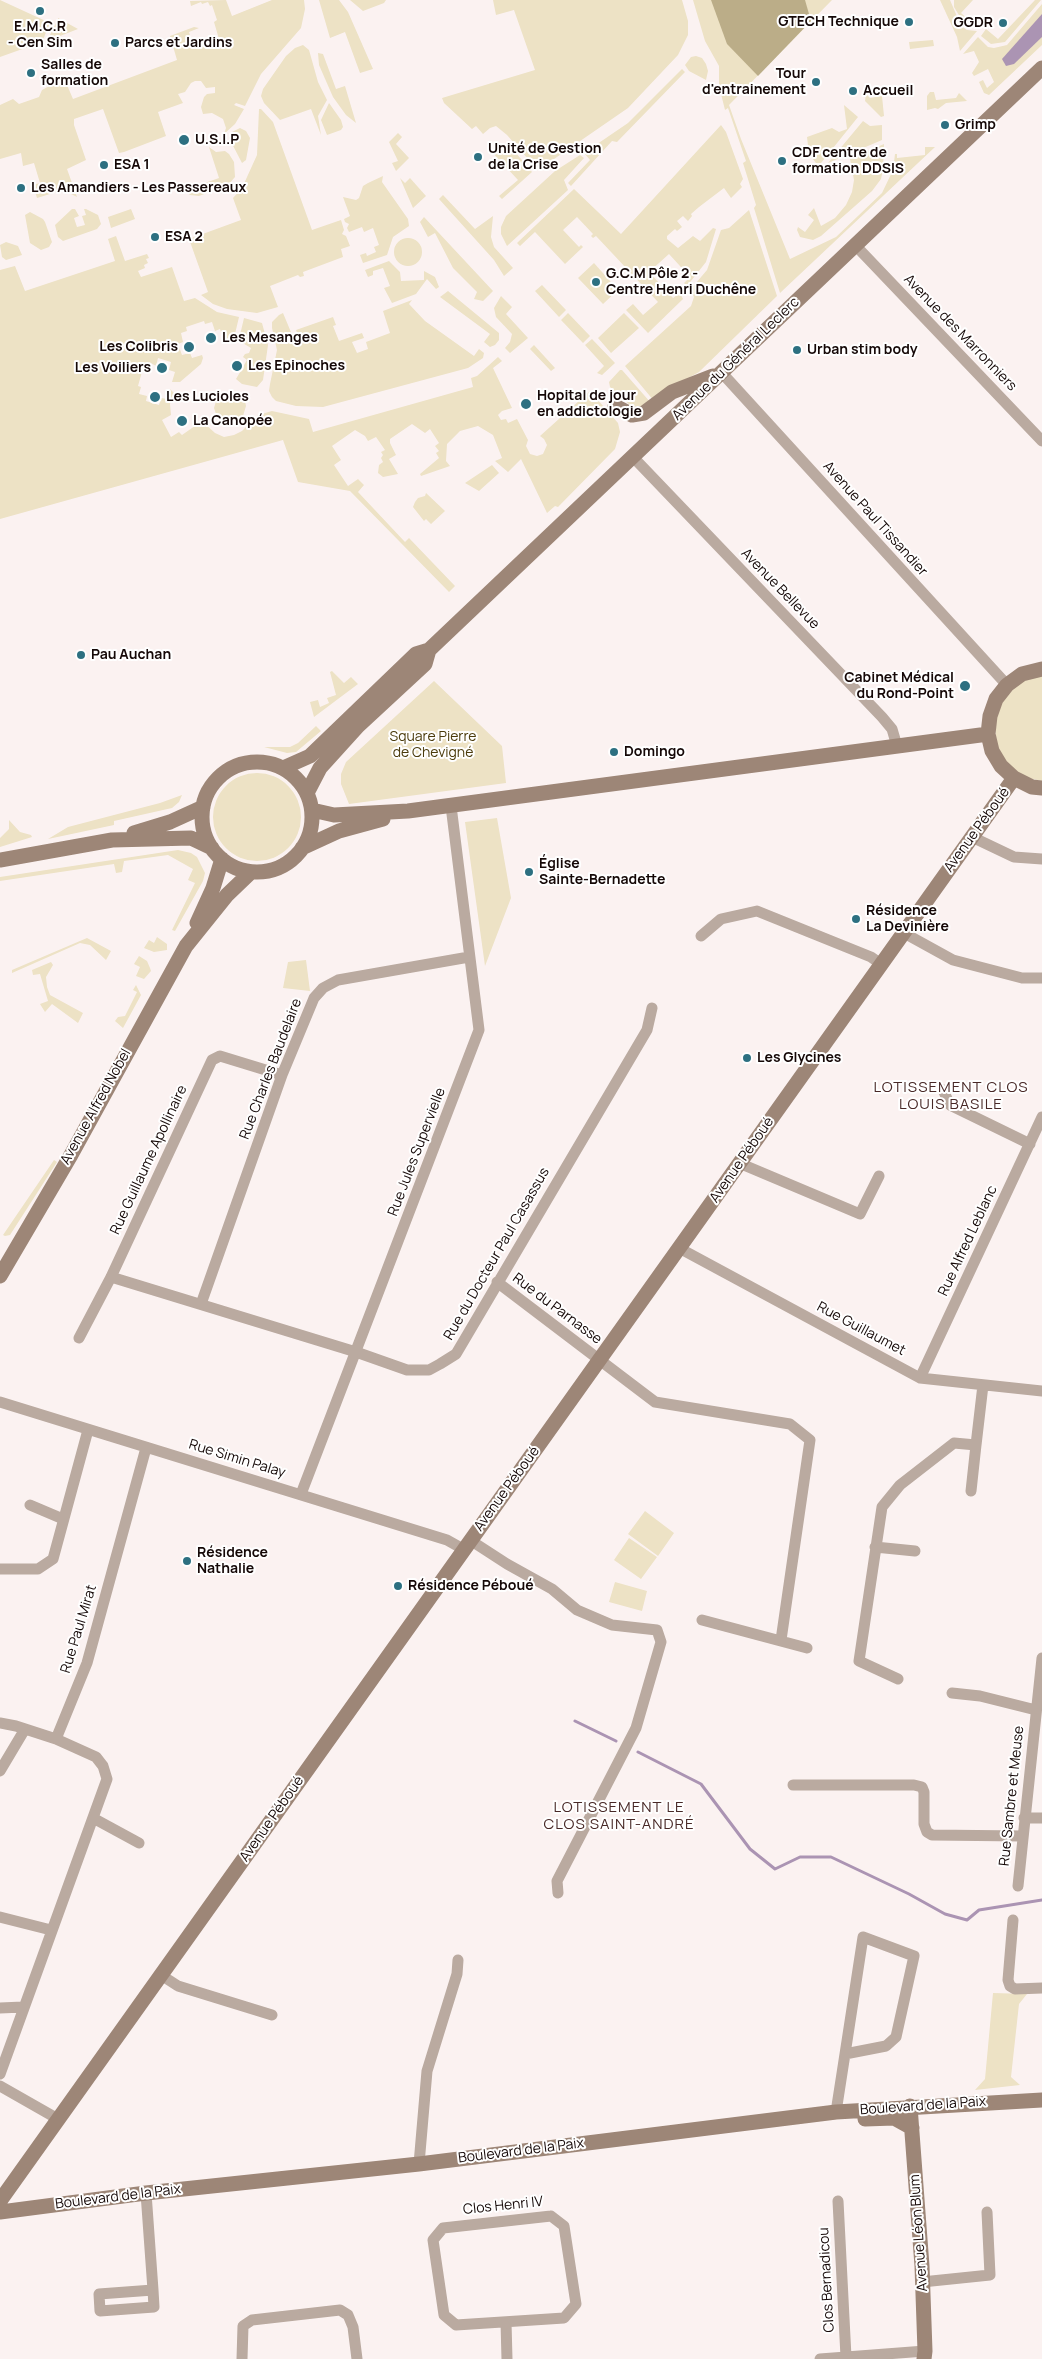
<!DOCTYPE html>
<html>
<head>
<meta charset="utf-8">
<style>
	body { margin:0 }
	canvas { display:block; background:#fbf2f1 }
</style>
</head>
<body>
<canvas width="1042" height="2359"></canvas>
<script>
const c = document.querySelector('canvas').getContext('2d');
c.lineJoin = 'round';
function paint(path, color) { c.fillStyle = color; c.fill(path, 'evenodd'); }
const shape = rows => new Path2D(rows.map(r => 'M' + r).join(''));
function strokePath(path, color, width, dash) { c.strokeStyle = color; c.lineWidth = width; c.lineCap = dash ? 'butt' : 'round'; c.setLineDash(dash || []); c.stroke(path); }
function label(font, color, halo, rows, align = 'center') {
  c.font = font + ' Manrope,sans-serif'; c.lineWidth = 4; c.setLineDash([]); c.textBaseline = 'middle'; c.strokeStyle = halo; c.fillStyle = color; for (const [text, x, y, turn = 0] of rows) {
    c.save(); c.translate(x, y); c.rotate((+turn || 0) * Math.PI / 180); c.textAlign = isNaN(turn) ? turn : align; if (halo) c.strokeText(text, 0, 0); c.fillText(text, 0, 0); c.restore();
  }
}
paint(shape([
	[0,0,50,23,42,42,0,57],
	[226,0,232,16,272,0,304,0,305,9,301,28,261,74,245,106,236,103,234,105,244,109,235,124,224,134,226,128,223,119,212,113,203,114,201,107,204,97,207,94,215,93,215,87,206,88,201,81,195,81,191,83,185,92,178,94,183,103,158,112,166,136,124,152,119,153,103,109,74,119,74,125,86,160,67,169,77,197,63,190,37,198,33,185,40,183,34,163,23,166,21,153,0,159,0,105,13,99,19,104,39,97,42,90,64,78,73,99,177,60,170,36,194,27,199,28,189,32,194,49,219,39,214,22,217,20,212,5,210,6,208,2,202,4,201,2,191,6,190,1],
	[319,0,339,0,348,12,373,69,360,73,345,32,330,38],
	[350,0,386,0,384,3,363,11],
	[493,0,682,0,688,21,688,35,678,55,628,108,541,168,535,167,507,135,496,126,490,128,483,134,476,126,472,129,444,103,442,98,535,70,514,10,496,15],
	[693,0,832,0,729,105,741,139,790,259,836,237,882,193,893,170,895,154,897,154,897,158,925,155,925,147,935,147,780,293,754,208,756,205,743,163,746,161,728,108,725,110,719,86,719,66,705,41],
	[940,0,950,0,961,26,967,30,977,31,960,51,957,37],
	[954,0,973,0,961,13,976,27,965,25,954,7],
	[1035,0,1041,0,1005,42,991,44,981,36,986,29,998,39],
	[1042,4,1042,45,989,95,984,93,979,82,983,80,987,88,994,82,988,69,974,76,972,73,979,62,974,51,963,54,978,37,988,47,994,48,1007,45],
	[58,18,78,29,47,41,58,19],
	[933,40,934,46,910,49,909,42],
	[303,45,309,50,318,82,327,100,318,116,321,135,311,109,280,120,264,103,261,96,263,89,286,56,295,48],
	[318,53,323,54,336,89,345,86,356,123,346,115,333,97,319,65],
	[696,56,702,58,706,64,708,71,706,80,689,71,685,65,691,57],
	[682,69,685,72,617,142,612,141,571,186,568,183,590,160,584,153,628,123],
	[930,92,934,92,936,100,956,98,959,93,967,101,946,103,938,109,935,108,927,110,927,96],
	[866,94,870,98,882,96,884,116,881,117,865,101],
	[329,103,341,120,343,127,341,130,327,135,321,120],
	[844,105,858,117,821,163,816,163,809,154,807,137,832,128,839,132,847,129],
	[259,109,261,109,273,122,312,230,341,220,344,230,342,234,346,236,350,246,341,249,343,257,303,272,304,276,300,277,298,275,270,286,278,307,257,313,227,309,213,304,201,295,208,292,189,239,241,220,233,198,242,188,257,155],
	[863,121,870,126,882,125,882,140,828,163],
	[721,125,726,132,743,179,740,184,742,187,731,198,724,188,699,207,691,214,692,216,688,221,683,216,677,221,682,227,677,231,675,229,667,236,667,239,678,248,693,236,700,241,713,228,716,229,706,262,687,286,684,283,690,277,669,254,649,272,673,298,680,293,683,299,648,333,626,310,633,304,643,315,658,302,596,236,593,238,591,236,593,234,577,217,563,230,579,247,581,245,583,247,565,264,535,232,520,246,517,243,574,189,621,234],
	[240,128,246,131,250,138,246,160,242,163,229,138,232,132],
	[398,133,402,137,396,144,409,158,396,171,392,163,398,161,389,142],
	[884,144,883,169,881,179,872,191,821,236,813,240,800,237,797,230,798,227,805,232,814,220,808,215,814,208,821,226,835,218,846,205,852,192,854,180,850,159],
	[209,147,216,152,225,151,229,154,234,162,235,177,228,185,199,196,190,195,185,190,219,178],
	[491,151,516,153,532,172,502,199,499,196,518,180],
	[580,155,584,158,564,180,568,190,507,246,501,234,501,227,506,216,555,171],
	[383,176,382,182,408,219,409,226,393,237,387,255,363,263,360,255,366,253,367,256,376,252,374,247,379,245,373,228,364,232,362,227,349,232,347,228,349,224,345,222,344,219,350,216,343,197,356,200,359,198,363,186,368,183],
	[400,178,405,183,410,178,426,196,413,208],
	[443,195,475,229,493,216,491,237,494,247,513,268,504,276,494,260,439,199],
	[72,209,75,209,79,216,74,218,77,227,85,225,82,216,86,215,84,209,86,209,98,215,101,224,97,229,63,241,58,237,55,225],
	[131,209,135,219,111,228,108,217],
	[749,210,777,296,699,372,663,392,654,401,625,366,691,306,694,297,690,290,707,270,721,230,729,228],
	[30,212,43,219,45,222,52,242,49,247,41,250,30,243,25,215],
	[424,217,493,291,483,301,474,299,477,292,453,268,435,233,428,237,420,222],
	[116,236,125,261,147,254,149,258,146,259,148,263,144,265,145,268,138,271,141,277,172,267,184,301,195,298,217,312,239,317,235,334,224,341,220,329,215,331,212,322,205,324,204,321,186,327,187,331,181,333,183,342,178,344,182,355,190,353,192,358,202,355,203,358,201,364,180,382,172,382,175,372,169,370,171,362,158,358,156,366,149,362,146,368,143,368,138,386,141,387,139,394,147,396,146,401,159,405,161,398,167,399,170,389,174,393,170,404,171,415,162,420,171,437,179,432,182,435,202,421,215,433,224,437,234,435,242,431,258,415,272,411,309,419,313,432,473,387,471,378,477,376,498,357,502,361,493,368,512,408,502,411,498,415,501,420,506,419,508,423,517,419,528,440,526,446,530,454,537,456,543,454,547,445,544,439,540,436,590,391,618,423,620,432,615,449,558,507,555,506,547,513,521,459,508,472,495,461,502,458,493,435,478,426,460,431,447,444,446,461,450,466,421,476,420,474,439,458,436,453,439,451,435,446,439,443,430,429,425,433,412,424,390,439,390,443,396,455,389,459,398,474,383,477,378,473,379,465,383,462,381,458,383,455,381,452,385,450,376,437,368,441,365,436,355,430,332,446,341,460,334,465,348,486,358,479,364,485,358,492,405,542,409,538,455,586,449,592,350,491,298,482,283,440,0,519,0,270,15,266,25,291,115,261,108,239],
	'394 252a14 14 0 1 1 28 0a14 14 0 1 1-28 0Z',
	[6,242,18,246,22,255,6,260,2,257,0,245],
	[389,261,400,272,401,281,424,280,424,271,435,277,439,287,436,289,427,279,416,294,392,303,384,288,390,286,383,268,373,271,373,275,368,277,365,270],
	[594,263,618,290,603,304,578,278],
	[542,285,566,310,559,317,535,291],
	[448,291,499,333,499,340,495,345,490,347,484,342,490,334,440,297],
	[501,296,512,307,506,314,528,338,510,353,505,348,510,342,512,334,496,317,494,308],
	[412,300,409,304,425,321,474,356,479,349,484,353,483,358,468,368,323,407,296,406,276,401,272,397,269,391,270,384,277,350,272,328,272,322,279,315,283,313,293,337,298,335,296,330,333,317,336,325,333,326,339,341,362,333,364,338,352,342,357,353,368,349,366,342,390,333,383,311],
	[568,313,590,336,583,343,561,320],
	[624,313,639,328,611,353,598,338],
	[244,318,262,323,268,345,263,380,257,387,242,384,236,379,247,360,243,357,245,354,249,353,251,348,236,339,240,335],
	[592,339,615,363,602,375,597,373,604,366,585,345],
	[534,345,555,368,551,371,530,349],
	[620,370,622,370,651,403,639,409,632,407,610,387,609,382],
	[229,393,245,401,246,406,243,416,230,423,225,423,217,417,214,408,217,398],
	[492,465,499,473,479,491,465,483],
	[426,493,445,511,431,524,426,519,424,521,413,507,415,502,418,498,425,496],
	[332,671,344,683,351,677,358,684,314,717,310,702,318,700,320,707,329,703,327,698,336,695,330,672],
	[1042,675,1042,781,1028,778,1015,771,1004,760,997,747,994,717,1000,703,1021,681],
	[434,681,502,746,506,783,349,804,341,784,341,774,346,762],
	[316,726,321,731,296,752,287,753,264,747,290,747,298,743],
	'213 817a44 44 0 1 1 88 0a44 44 0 1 1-88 0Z',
	[182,795,179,802,172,808,114,821,114,825,48,839,68,827,160,803],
	[497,818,511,898,485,966,465,822],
	[9,820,20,832,31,835,32,837,0,847,0,838,9,829],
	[178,850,191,853,197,857,205,873,203,881,175,931,172,930,195,883,188,880,193,869,168,855,124,861,122,872,116,873,114,864,0,881,0,877],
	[157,937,167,944,167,950,154,952,144,948,149,940,154,943],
	[87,938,111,951,106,960,90,945,80,943,12,973,12,970],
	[139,956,147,961,150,968,151,971,144,979,136,976,140,967,134,964],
	[306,960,310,991,283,988,288,962],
	[51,962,53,965,46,977,47,987,50,995,83,1013,78,1023,52,1004,45,1012,40,1004,48,1001,40,974,33,975,32,970],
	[136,985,141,995,123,1028,115,1021,118,1017,125,1016,137,992,133,990],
	[54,1160,57,1162,10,1235,5,1236,3,1235],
	[645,1511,674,1533,658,1556,628,1534],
	[629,1538,657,1557,641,1579,614,1560],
	[615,1582,647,1591,642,1611,609,1602],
	[993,1993,1027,1994,1019,2004,1011,2077,1020,2085,975,2090,985,2079]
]), '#ede2c5');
paint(shape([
	[711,0,805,0,811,21,758,76,727,44]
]), '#bbad88');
paint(shape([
	[1042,14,1042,37,1014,64,1006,66,1002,59]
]), '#ab94b3');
strokePath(shape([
	[575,1721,616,1741],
	[638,1752,701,1784,750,1849,775,1869,800,1857,831,1857,909,1894,945,1914,967,1920,979,1910,1042,1900]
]), '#ab94b3', 3);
strokePath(shape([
	[856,246,1042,441],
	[722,373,1007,685],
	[633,457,882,717,892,729,897,746],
	[972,837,1014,857,1042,859],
	[904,933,953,960,1022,978,1042,978],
	[701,936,721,919,757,911,871,957,881,964],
	[943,1090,950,1105,1030,1144],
	[739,1163,860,1214,879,1176],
	[679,1248,920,1378,1042,1391],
	[111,1277,356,1352,407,1370,429,1370,440,1364,456,1354,647,1030,652,1008],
	[497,1282,655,1402,790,1424,810,1440,781,1640],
	[201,1304,282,1075,314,998,323,988,338,980,469,957],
	[79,1338,111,1277,212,1060,220,1056,282,1075],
	[920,1378,1042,1117],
	[0,1402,447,1540,463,1549],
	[971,1491,976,1445],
	[301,1494,479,1030,451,806],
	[30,1505,63,1519],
	[470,1540,507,1564,552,1589,577,1610,612,1625,657,1630,661,1642,636,1728,557,1881,558,1893],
	[875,1547,915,1551],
	[0,1569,38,1569,53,1559,88,1430],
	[702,1620,807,1648],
	[898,1679,859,1661,882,1507,900,1485,954,1443,976,1445,983,1385],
	[952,1693,980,1696,1036,1710],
	[0,1723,16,1726,56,1739],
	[0,1771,25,1729],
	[793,1785,914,1785,922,1787,924,1792,924,1824,927,1832,932,1835,1022,1836],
	[93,1818,139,1843],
	[1024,1818,1042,1818],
	[1018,1886,1042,1658],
	[0,1917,51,1930],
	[1013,1920,1008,1980,1010,1986,1015,1989,1042,1988],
	[161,1975,178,1986,272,2015],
	[0,2008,23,2007],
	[0,2074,107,1779,103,1766,96,1757,56,1739,87,1663,146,1448],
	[0,2086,58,2119],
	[836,2112,845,2054,863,1937,914,1956,896,2037,886,2046,845,2054],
	[419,2164,427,2071,457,1974,458,1960],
	[146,2193,153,2290,99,2294,100,2311,154,2307,153,2290],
	[838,2201,846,2357],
	[551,2216,564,2226,576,2304,564,2318,456,2325,444,2315,433,2240,443,2228,551,2216],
	[922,2282,990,2275,987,2212],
	[506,2322,507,2359],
	[242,2359,243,2326,252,2320,340,2310,348,2315,353,2327,357,2359],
	[820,2359,925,2351]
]), '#baaaa0', 11);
strokePath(shape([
	[615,406,632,415,644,413,672,392,713,376],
	[1042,669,1022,674,1007,685,996,699,990,716,988,734,992,751,1001,766,1014,778,1032,787,1042,788],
	'202 817a55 55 0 1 1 110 0a55 55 0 1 1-110 0Z',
	[283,768,310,756,416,654,429,650,1042,68],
	[307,793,320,768,358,726,425,664,429,650],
	[312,810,334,815,408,811,988,734],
	[134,833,170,822,203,807],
	[302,848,339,831,383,819],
	[0,860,112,840,191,838,212,848],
	[197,923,213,888,222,859],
	[0,1276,71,1155,186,946,227,895,251,872],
	[910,2106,922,2266,925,2351,924,2359],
	[865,2119,894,2118,912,2128],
	[0,2201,1014,778],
	[0,2212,146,2193,419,2164,836,2112,1042,2100]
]), '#9d8677', 15);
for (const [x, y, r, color] of [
	[40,11,5,"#2d7081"],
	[909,22,5,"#2d7081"],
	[1003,23,5,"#2d7081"],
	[115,43,5,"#2d7081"],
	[31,73,5,"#2d7081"],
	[816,82,5,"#2d7081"],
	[853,91,5,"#2d7081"],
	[945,125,5,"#2d7081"],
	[184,140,6,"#2d7081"],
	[478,157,5,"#2d7081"],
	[782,161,5,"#2d7081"],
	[104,165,5,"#2d7081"],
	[21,188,5,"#2d7081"],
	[155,237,5,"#2d7081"],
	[596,282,5,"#2d7081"],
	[211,338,6,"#2d7081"],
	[189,347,6,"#2d7081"],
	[797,350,5,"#2d7081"],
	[237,366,6,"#2d7081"],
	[162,368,6,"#2d7081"],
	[155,397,6,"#2d7081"],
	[526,404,6,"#2d7081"],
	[182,421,6,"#2d7081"],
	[81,655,5,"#2d7081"],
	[965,686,6,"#2d7081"],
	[614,752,5,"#2d7081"],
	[529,872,5,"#2d7081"],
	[856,919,5,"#2d7081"],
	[747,1058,5,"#2d7081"],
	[187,1561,5,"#2d7081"],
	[398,1586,5,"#2d7081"]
]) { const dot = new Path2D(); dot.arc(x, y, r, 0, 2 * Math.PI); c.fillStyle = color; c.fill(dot); strokePath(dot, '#fff', 2); }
label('bold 14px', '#150807', '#fff', [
	["GTECH Technique",899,22,"right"],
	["GGDR",993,23,"right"],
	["E.M.C.R",40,27,"center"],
	["- Cen Sim",40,43,"center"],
	["Parcs et Jardins",125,43],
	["Salles de",41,65],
	["formation",41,81],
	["Tour",806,74,"right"],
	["d'entrainement",806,90,"right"],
	["Accueil",863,91],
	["Grimp",955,125],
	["U.S.I.P",195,140],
	["Unité de Gestion",488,149],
	["de la Crise",488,165],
	["CDF centre de",792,153],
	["formation DDSIS",792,169],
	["ESA 1",114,165],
	["Les Amandiers - Les Passereaux",31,188],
	["ESA 2",165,237],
	["G.C.M Pôle 2 -",606,274],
	["Centre Henri Duchêne",606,290],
	["Les Mesanges",222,338],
	["Les Colibris",178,347,"right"],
	["Urban stim body",807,350],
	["Les Epinoches",248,366],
	["Les Voiliers",151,368,"right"],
	["Hopital de jour",537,396],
	["en addictologie",537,412],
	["Les Lucioles",166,397],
	["La Canopée",193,421],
	["Pau Auchan",91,655],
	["Cabinet Médical",954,678,"right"],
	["du Rond-Point",954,694,"right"],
	["Domingo",624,752],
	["Église",539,864],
	["Sainte-Bernadette",539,880],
	["Résidence",866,911],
	["La Devinière",866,927],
	["Les Glycines",757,1058],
	["Résidence",197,1553],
	["Nathalie",197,1569],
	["Résidence Péboué",408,1586]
], 'left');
label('14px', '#150807', '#fff', [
	["Avenue des Marronniers",960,333,46],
	["Avenue du Général Leclerc",736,359,-44],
	["Avenue Paul Tissandier",875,519,48],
	["Avenue Bellevue",780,589,46],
	["Avenue Péboué",977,830,-54],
	["Rue Charles Baudelaire",271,1069,-69],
	["Avenue Alfred Nobel",96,1107,-61],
	["Rue Jules Supervielle",417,1152,-69],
	["Rue Guillaume Apollinaire",149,1160,-65],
	["Avenue Péboué",742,1160,-55],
	["Rue Alfred Leblanc",968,1241,-65],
	["Rue du Docteur Paul Casassus",497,1254,-60],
	["Rue du Parnasse",557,1309,37],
	["Rue Guillaumet",861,1329,28],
	["Rue Simin Palay",237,1459,17],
	["Avenue Péboué",507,1489,-54],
	["Rue Paul Mirat",79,1629,-73],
	["Rue Sambre et Meuse",1012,1796,-84],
	["Avenue Péboué",272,1819,-55],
	["Boulevard de la Paix",923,2106,-4],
	["Boulevard de la Paix",521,2151,-7],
	["Boulevard de la Paix",118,2197,-7],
	["Clos Henri IV",503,2206,-6],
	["Avenue Léon Blum",919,2233,-94],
	["Clos Bernadicou",827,2280,-93]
]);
label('14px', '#4b3b0c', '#fff', [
	["Square Pierre",433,737],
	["de Chevigné",433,753]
]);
c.letterSpacing = '1px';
label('15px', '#482826', '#fff', [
	["LOTISSEMENT CLOS",951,1088],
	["LOUIS BASILE",951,1105],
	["LOTISSEMENT LE",619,1808],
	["CLOS SAINT-ANDRÉ",619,1825]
]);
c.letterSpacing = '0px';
</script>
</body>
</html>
